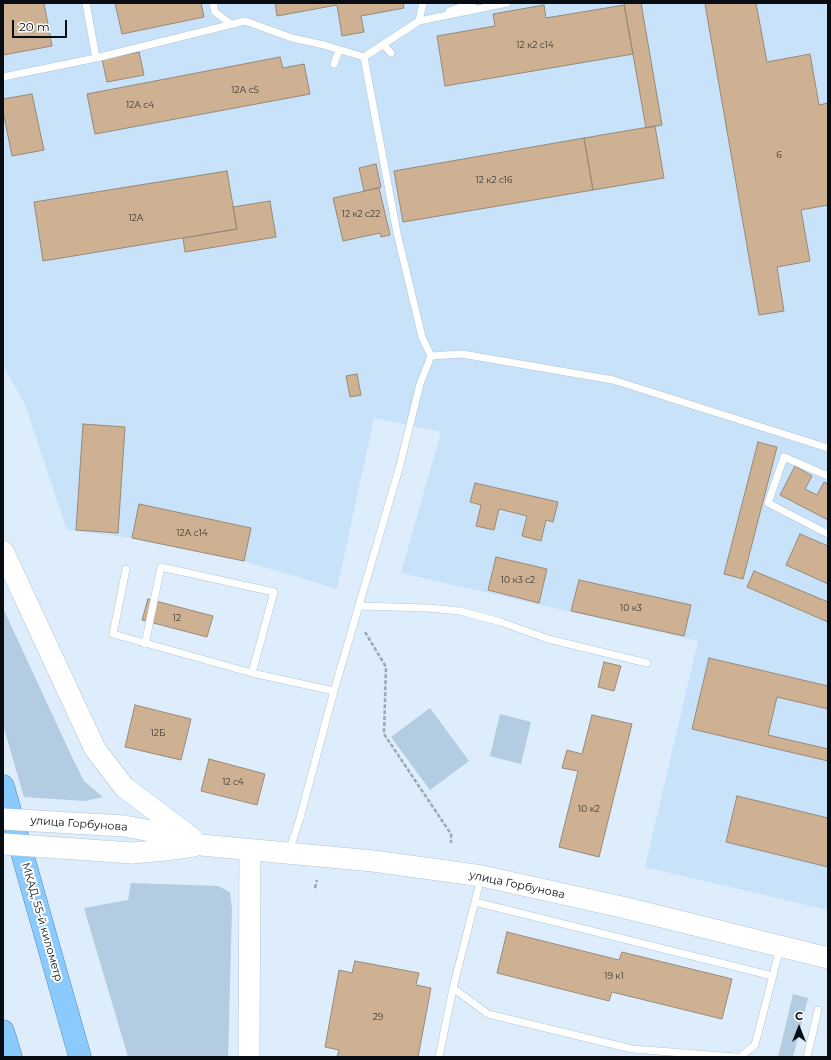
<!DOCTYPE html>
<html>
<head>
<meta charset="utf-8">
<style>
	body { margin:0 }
	#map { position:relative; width:831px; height:1060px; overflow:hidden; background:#ddedfb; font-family:Montserrat,sans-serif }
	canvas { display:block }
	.frame { position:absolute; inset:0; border:4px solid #070d13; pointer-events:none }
	.north { position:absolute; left:779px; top:1008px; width:40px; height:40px; -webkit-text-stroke:3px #fff; paint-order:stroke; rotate:0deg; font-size:11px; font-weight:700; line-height:16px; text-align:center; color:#070d13 }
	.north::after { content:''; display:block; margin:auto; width:14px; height:18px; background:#070d13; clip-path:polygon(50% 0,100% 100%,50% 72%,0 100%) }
	.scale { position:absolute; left:12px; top:20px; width:55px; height:18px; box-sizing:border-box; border:2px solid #070d13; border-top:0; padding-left:5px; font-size:12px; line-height:14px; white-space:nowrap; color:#070d13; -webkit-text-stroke:3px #fff; paint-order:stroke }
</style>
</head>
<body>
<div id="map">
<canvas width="831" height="1060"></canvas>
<div class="frame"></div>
<div class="north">С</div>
<div class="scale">20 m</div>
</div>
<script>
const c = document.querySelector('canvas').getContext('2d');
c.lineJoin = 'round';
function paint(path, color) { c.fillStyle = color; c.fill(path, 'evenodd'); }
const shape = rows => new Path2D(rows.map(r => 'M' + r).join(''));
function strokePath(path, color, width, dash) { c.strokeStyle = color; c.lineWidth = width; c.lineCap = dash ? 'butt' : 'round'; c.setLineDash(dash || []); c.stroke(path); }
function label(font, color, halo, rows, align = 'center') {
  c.font = font + ' Montserrat,sans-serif'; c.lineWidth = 4; c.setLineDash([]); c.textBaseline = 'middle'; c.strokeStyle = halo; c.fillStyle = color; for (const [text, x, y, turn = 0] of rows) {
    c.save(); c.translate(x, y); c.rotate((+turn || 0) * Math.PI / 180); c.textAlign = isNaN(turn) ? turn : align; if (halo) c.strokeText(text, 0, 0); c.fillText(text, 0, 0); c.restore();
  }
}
paint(shape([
	[3,3,828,3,828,910,645,867,698,641,401,573,441,432,374,418,337,589,244,561,132,538,67,530,25,404,3,366]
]), '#c7e2f9');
paint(shape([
	[3,608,71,755,84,781,103,797,85,801,24,797,3,725],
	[430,708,469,761,430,790,391,737],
	[500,714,531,722,521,764,490,756],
	[131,883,218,886,230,892,232,909,228,1057,128,1057,84,908,128,900],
	[793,994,808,998,793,1057,778,1057]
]), '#b3cce1');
const building = shape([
	[3,3,44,3,52,46,3,55,3,3],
	[115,3,201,3,204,17,122,34,115,3],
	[275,3,403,3,404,8,361,16,364,32,342,36,337,5,277,16,275,3],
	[624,3,641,3,662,125,646,128,624,3],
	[708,3,756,3,767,62,810,54,819,105,828,103,828,205,801,210,810,261,777,267,784,311,759,315,705,4,708,3],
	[544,5,546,18,624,5,633,54,445,86,437,36,495,26,493,14,544,5],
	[139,52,144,75,107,82,102,59,139,52],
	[280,57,283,68,304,64,310,94,95,134,87,94,280,57],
	[32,94,44,150,12,156,3,111,3,99,32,94],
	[655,126,664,178,593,190,584,138,655,126],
	[584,138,593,190,403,222,394,171,584,138],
	[376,164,381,187,364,191,359,168,376,164],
	[227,171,237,229,43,261,34,202,227,171],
	[379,188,390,235,381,237,380,233,343,241,333,198,379,188],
	[270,201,276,237,185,252,183,238,237,229,233,207,270,201],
	[357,374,361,395,350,397,346,376,357,374],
	[83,424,125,427,118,533,76,530,83,424],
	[758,442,777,447,743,579,724,574,758,442],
	[795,466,812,476,805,489,817,495,824,482,828,484,828,520,780,495,795,466],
	[475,483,558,502,553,522,546,520,541,541,522,536,527,516,499,509,494,530,476,526,481,505,470,502,475,483],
	[139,504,251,528,244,561,132,538,139,504],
	[800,534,828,546,828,584,786,565,800,534],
	[496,557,547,569,539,603,488,590,496,557],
	[754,571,828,602,828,622,747,587,754,571],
	[579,580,691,605,684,636,571,611,579,580],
	[148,599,213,616,207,637,142,620,148,599],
	[709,658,828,686,828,709,777,697,768,735,828,749,828,761,692,729,709,658],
	[604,662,621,666,614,691,598,687,604,662],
	[135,705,191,719,181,760,125,747,135,705],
	[592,715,632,724,599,857,559,847,578,771,562,768,567,750,582,754,592,715],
	[209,759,265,774,257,805,201,791,209,759],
	[737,796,828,818,828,867,726,842,737,796],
	[507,932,619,960,622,952,732,979,722,1019,612,992,609,1001,497,973,507,932],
	[355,961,419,973,416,985,431,988,418,1057,337,1057,339,1050,325,1047,339,970,352,973,355,961]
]);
paint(building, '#ceb192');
strokePath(building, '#998977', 1);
const lane = shape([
	[86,3,96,58,245,21,292,38,324,45,364,57],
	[213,3,215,12,231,24],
	[449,11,473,3],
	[419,21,423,3],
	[383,44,391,53],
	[334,64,339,50],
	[3,77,96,58],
	[431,356,422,337,397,233,364,57,419,21,507,3],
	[828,476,784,457,768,503,828,534],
	[126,569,113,634,252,673,334,691],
	[359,606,428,608,460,611,501,622,548,639,647,663],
	[145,644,161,567,274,592,252,673],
	[289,851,300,818,334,691,400,465,420,384,431,356,462,354,613,380,828,448],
	[475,902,773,976],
	[453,988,488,1014,632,1049,736,1057],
	[439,1057,453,988,481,878],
	[740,1057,755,1045,780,948],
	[807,1057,818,1010]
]);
const secondary = shape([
	[3,551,95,749,124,787,192,838],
	[124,826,156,832,201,845,373,861,482,876,626,908,828,958],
	[132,853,166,850,194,846],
	[249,1057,250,850]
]);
const highway = shape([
	[3,786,80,1057],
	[3,1031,11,1057]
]);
strokePath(lane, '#b1c5d6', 8);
strokePath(secondary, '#b1c5d6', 22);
strokePath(highway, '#5c88ac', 23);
strokePath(shape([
	[365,632,386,667,384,734,451,834,451,843],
	[315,888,317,880]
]), '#9ba8b4', 2.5, [4, 2]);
strokePath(lane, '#fff', 7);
strokePath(secondary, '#fff', 21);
strokePath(highway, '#8acaff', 22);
const secondaryBridge = shape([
	[3,819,124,826],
	[3,844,132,853]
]);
strokePath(secondaryBridge, '#b1c5d6', 22, []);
strokePath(secondaryBridge, '#fff', 21);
label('9px', '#393633', null, [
	["12 к2 с14",535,45],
	["12А с5",245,90],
	["12А с4",140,105],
	["6",779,155],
	["12 к2 с16",494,180],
	["12 к2 с22",361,214],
	["12А",136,218],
	["12А с14",192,533],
	["10 к3 с2",518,580],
	["10 к3",631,608],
	["12",177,618],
	["12Б",158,733],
	["12 с4",233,782],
	["10 к2",589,809],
	["19 к1",614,976],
	["29",378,1017]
]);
label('11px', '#070d13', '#fff', [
	["улица Горбунова",79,824,4],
	["улица Горбунова",517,885,12],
	["МКАД, 55-й километр",42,922,74]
]);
</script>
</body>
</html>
